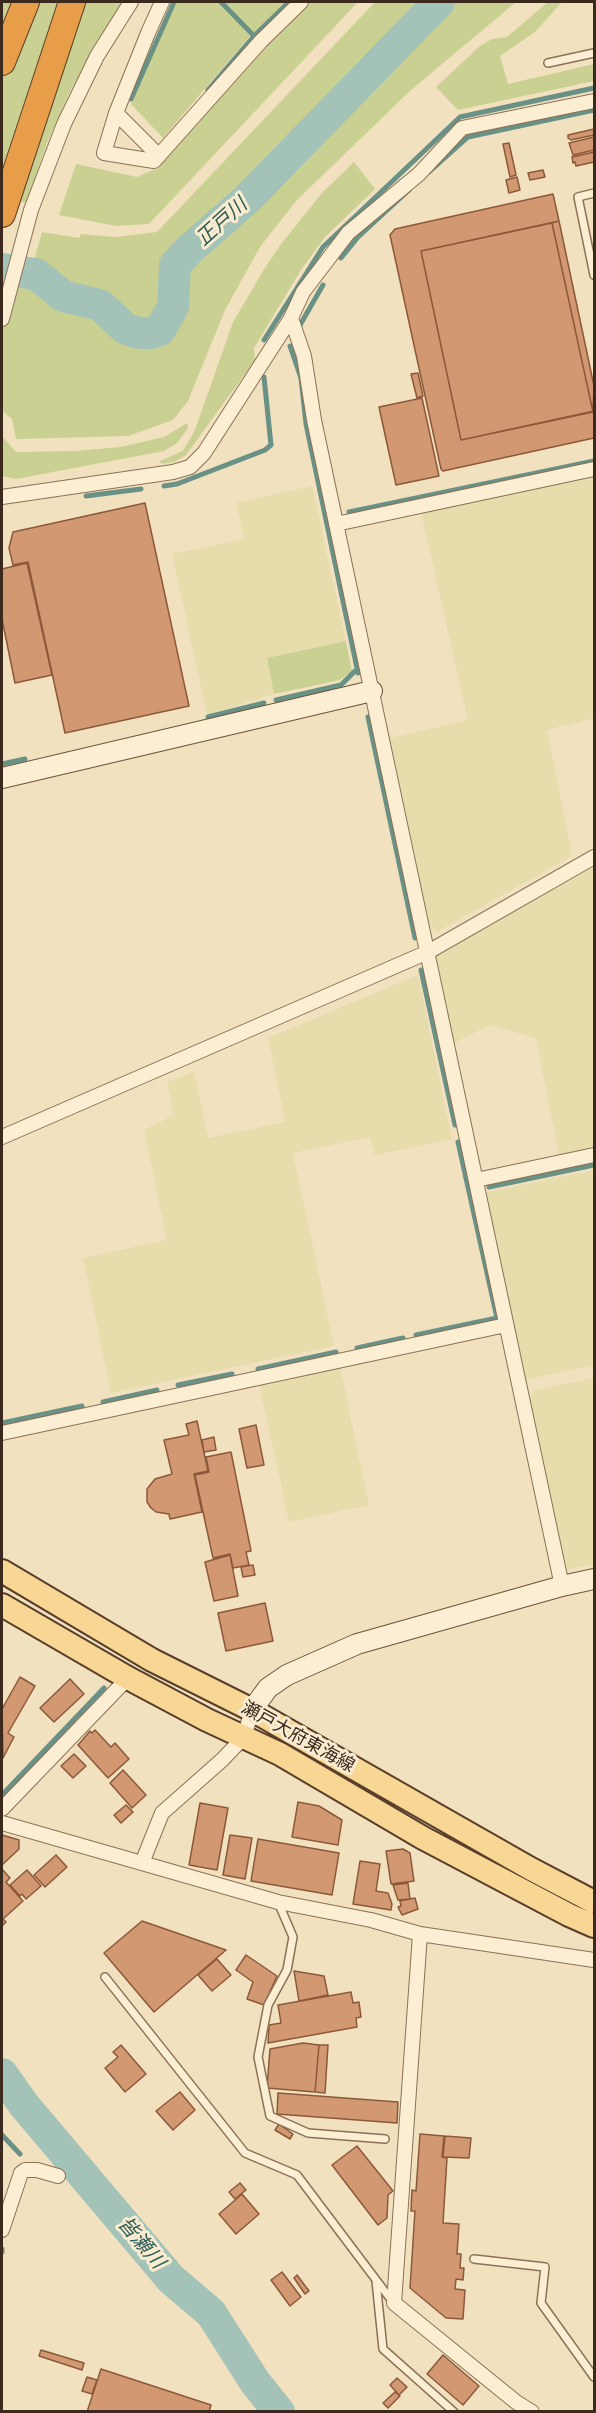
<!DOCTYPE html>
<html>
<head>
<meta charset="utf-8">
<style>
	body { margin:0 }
	#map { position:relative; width:596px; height:2413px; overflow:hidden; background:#f1e1bf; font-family:"Roboto Serif",serif }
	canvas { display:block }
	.frame { position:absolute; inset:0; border:3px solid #3a291c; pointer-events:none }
</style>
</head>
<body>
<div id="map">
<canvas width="596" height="2413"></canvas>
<div class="frame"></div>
</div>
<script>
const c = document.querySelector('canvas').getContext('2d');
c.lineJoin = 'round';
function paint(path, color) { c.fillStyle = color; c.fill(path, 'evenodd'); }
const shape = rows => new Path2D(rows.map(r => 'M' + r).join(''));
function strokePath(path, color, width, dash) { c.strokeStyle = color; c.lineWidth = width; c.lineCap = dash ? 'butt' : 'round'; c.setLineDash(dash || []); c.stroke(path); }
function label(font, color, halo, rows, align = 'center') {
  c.font = font + ' "Roboto Serif","Noto Sans JP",serif'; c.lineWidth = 6; c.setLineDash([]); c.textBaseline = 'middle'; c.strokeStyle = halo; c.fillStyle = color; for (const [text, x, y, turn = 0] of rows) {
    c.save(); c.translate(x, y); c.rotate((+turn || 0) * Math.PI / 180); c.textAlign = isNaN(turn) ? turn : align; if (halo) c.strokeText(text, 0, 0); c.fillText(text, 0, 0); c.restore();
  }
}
paint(shape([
	[594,475,594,718,547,730,572,856,437,932,429,922,390,738,468,720,421,512],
	[312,486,346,641,267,658,274,694,207,715,172,554,244,539,236,503],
	[594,864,594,1148,559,1155,536,1038,490,1025,452,1044,435,958,438,951],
	[418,975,452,1139,375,1155,370,1137,293,1153,334,1346,111,1393,83,1258,167,1240,144,1130,174,1115,167,1082,194,1072,208,1138,285,1122,268,1038],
	[594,1170,594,1365,528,1379,523,1376,483,1193],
	[340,1367,369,1505,289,1522,259,1383],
	[594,1378,594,1564,564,1570,528,1399,535,1390]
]), '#e7dcac');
paint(shape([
	[2,2,62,2,2,174],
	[86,2,122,2,69,93,47,143,26,203,18,201],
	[176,2,218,2,250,36,163,138,131,104],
	[224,2,286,2,254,33],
	[309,2,358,2,149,224,116,226,59,215,76,164,137,177,158,168,270,39],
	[375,2,429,2,309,126,242,187,220,214,165,261,162,272,170,272,172,290,168,300,161,305,162,319,158,327,140,331,124,321,110,306,82,289,70,292,32,268,42,232,79,238,81,234,115,237,157,232],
	[450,2,516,2,411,90,296,201,260,247,225,310,188,401,173,420,128,436,16,439,12,419,2,411,2,275,29,275,38,281,47,293,59,299,97,309,110,319,121,332,130,336,144,337,160,333,171,323,176,308,180,265,240,212],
	[548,2,562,2,536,31,500,56,508,84,594,64,594,81,458,110,436,87,480,46,492,39,507,37],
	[354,162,375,189,325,237,301,270,254,348,255,360,186,455,174,462,161,464,160,461,183,451,195,430,233,322,263,271,281,244,322,193],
	[187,423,188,428,177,443,164,451,16,479,2,476,2,436,16,452,75,451,121,447,164,437],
	[346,641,352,671,340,680,274,694,267,658]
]), '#cad092');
strokePath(shape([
	[221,2,254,36],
	[208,90,254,36,289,2],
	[131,99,174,2],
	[429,172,468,137,594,110],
	[341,258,358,237,409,190],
	[300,325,323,285],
	[264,340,323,247,460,117,594,88],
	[290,346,301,378,306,424,358,673],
	[164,486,177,484,265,450,271,445,264,377],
	[86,496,141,489],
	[349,512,594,461],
	[276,700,341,685,357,669],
	[208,717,264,703],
	[368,717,415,938],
	[2,764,25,759],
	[421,970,455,1125],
	[489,1187,594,1165],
	[416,1335,497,1318,458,1142],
	[357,1348,403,1338],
	[258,1369,336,1352],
	[178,1385,232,1374],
	[103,1402,157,1390],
	[2,1423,82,1406],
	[2,1795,104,1688],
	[2,2135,20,2154],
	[2,2252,2,2249]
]), '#699186', 5);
strokePath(shape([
	[2,269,36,274,63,296,100,305,126,329,139,333,151,333,160,330,173,307,175,265,189,250,248,198,439,2],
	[2,2074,24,2105,171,2279,211,2313,255,2382,279,2412]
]), '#a3c3b8', 32);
const building = shape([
	[594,129,594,135,571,140,568,138,568,135,594,129],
	[594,137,594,150,573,155,569,143,594,137],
	[509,143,516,175,510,177,503,144,509,143],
	[594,152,594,162,576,166,575,162,573,163,572,157,594,152],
	[543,170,545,177,530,180,528,173,543,170],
	[517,177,520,190,509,193,506,180,517,177],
	[553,194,559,221,421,251,461,440,594,411,594,438,443,471,441,469,390,235,395,229,553,194],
	[559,221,594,386,593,412,552,223,559,221],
	[552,223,593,412,461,440,421,251,552,223],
	[418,373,423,396,417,398,411,374,418,373],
	[422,398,439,476,396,485,379,407,422,398],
	[145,503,189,706,65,733,28,562,13,565,9,548,13,532,145,503],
	[27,563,52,675,15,683,2,619,2,569,27,563],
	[197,1421,208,1471,194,1474,202,1512,170,1519,169,1514,156,1512,151,1508,147,1502,147,1489,155,1479,172,1474,164,1440,189,1435,186,1424,197,1421],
	[256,1425,264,1465,247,1468,239,1429,256,1425],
	[214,1437,216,1450,204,1452,202,1440,214,1437],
	[231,1452,251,1551,246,1552,249,1565,233,1568,230,1554,213,1558,195,1475,209,1472,206,1457,231,1452],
	[230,1555,238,1596,214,1601,205,1562,230,1555],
	[253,1565,255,1575,243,1577,241,1567,253,1565],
	[265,1603,273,1641,226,1651,218,1613,265,1603],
	[20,1677,35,1686,8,1733,14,1737,3,1758,2,1709,20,1677],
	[70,1679,84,1694,54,1722,40,1708,70,1679],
	[95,1730,111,1747,115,1743,129,1759,108,1778,78,1745,90,1731,92,1733,95,1730],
	[74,1754,86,1766,73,1778,61,1766,74,1754],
	[123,1770,146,1795,132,1808,110,1783,123,1770],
	[298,1802,319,1806,342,1820,338,1845,292,1837,298,1802],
	[200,1803,228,1808,217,1870,189,1865,200,1803],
	[126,1805,133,1812,121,1823,114,1815,126,1805],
	[2,1835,19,1840,19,1849,2,1865,2,1835],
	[230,1835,252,1838,245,1879,223,1875,230,1835],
	[258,1839,339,1853,332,1895,251,1881,258,1839],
	[403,1849,410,1853,414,1881,391,1884,386,1851,403,1849],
	[56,1855,67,1867,45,1887,34,1875,56,1855],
	[360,1861,380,1864,376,1891,388,1893,392,1904,391,1910,353,1904,360,1861],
	[2,1869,10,1878,6,1882,23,1901,3,1919,6,1922,2,1926,2,1869],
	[27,1870,41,1886,26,1899,22,1894,20,1896,10,1885,27,1870],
	[408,1883,410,1899,398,1900,393,1885,408,1883],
	[415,1898,418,1909,402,1915,398,1907,401,1906,400,1901,415,1898],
	[142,1921,226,1950,154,2012,104,1953,142,1921],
	[246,1955,277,1976,264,2005,247,1999,253,1982,236,1970,246,1955],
	[217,1959,231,1975,212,1991,198,1975,217,1959],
	[294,1971,324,1976,328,1995,299,2001,294,1971],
	[351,1992,353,2003,359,2002,361,2017,356,2018,357,2027,268,2043,269,2025,281,2023,278,2005,351,1992],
	[303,2043,319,2045,315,2092,267,2088,270,2049,303,2043],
	[121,2045,146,2074,125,2092,105,2068,118,2057,113,2052,121,2045],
	[319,2045,328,2045,325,2093,315,2092,319,2045],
	[180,2092,195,2110,173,2130,156,2111,180,2092],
	[278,2093,398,2102,397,2123,277,2114,278,2093],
	[279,2124,293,2134,290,2139,275,2130,279,2124],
	[420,2134,444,2136,442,2157,447,2158,443,2223,459,2224,457,2254,461,2254,460,2268,464,2268,463,2280,456,2279,455,2289,465,2290,463,2319,446,2318,410,2288,415,2211,411,2211,412,2190,416,2191,420,2134],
	[445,2136,471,2138,469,2158,443,2157,445,2136],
	[357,2146,393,2191,388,2195,387,2218,378,2225,332,2165,357,2146],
	[240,2183,246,2190,235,2199,229,2192,240,2183],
	[242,2194,259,2214,236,2234,219,2214,242,2194],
	[282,2272,301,2297,290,2306,271,2280,282,2272],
	[297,2275,309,2291,305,2294,294,2278,297,2275],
	[41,2350,84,2363,82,2370,39,2356,41,2350],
	[443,2355,479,2386,463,2405,427,2374,443,2355],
	[101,2369,211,2405,209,2412,87,2412,101,2369],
	[87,2377,97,2380,92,2394,82,2391,87,2377],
	[397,2378,407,2387,399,2395,390,2385,397,2378],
	[395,2392,400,2396,388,2408,383,2403,395,2392]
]);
paint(building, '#d29872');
strokePath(building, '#8c583a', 1.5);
const lane = shape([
	[548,63,594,53],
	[594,193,578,197,594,275],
	[278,1902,293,1937,287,1970,268,2005,258,2057,270,2116,308,2133,385,2139],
	[105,1977,245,2153,297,2175,392,2301],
	[474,2259,545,2267,541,2303,594,2377],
	[376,2281,383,2349,454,2412]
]);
const street = shape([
	[162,2,148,33,116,113,104,153,154,161,261,41,301,2],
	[116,113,159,156],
	[291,318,304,356,314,420,562,1586],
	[2,319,31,210,64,124,97,56,131,2],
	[2,497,173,472,190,467,204,453,291,318,303,292,348,233,419,174,462,128,594,101],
	[336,524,594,469],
	[2,1137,428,952,594,857],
	[476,1180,594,1155],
	[2,1433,506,1325],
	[2,1809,128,1678],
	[2,1823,278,1902,371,1920,420,1934,594,1960],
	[142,1863,162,1813,222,1760,244,1737,252,1710],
	[420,1934,394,2303,516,2402,532,2412],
	[2,2230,21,2173,25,2170,37,2170,58,2176]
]);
const secondary = shape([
	[2,778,372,691],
	[252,1710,268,1688,287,1675,357,1644,562,1586,594,1579]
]);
const primary = shape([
	[2,1571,152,1660,252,1710,531,1869,594,1902],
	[2,1605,128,1678,207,1720,280,1754,423,1838,569,1915,594,1926]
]);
const highway = shape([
	[2,62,26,2],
	[2,214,72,2]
]);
strokePath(lane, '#8b7156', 10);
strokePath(street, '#8b7156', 16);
strokePath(secondary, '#6d5239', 22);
strokePath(primary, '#593f2b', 26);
strokePath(highway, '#593f2b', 28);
strokePath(lane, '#fbeed3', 7);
strokePath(street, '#fbeed3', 14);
strokePath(secondary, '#fbeed3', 20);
strokePath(primary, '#f8d693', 22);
strokePath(highway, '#e89e48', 26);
label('18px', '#3a291c', '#f8ebcf', [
	["瀬戸大府東海線",298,1737,29]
]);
label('italic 20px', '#2a5b56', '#f8ebcf', [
	["正戸川",222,222,-42],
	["皆瀬川",141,2243,50]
]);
</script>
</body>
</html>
